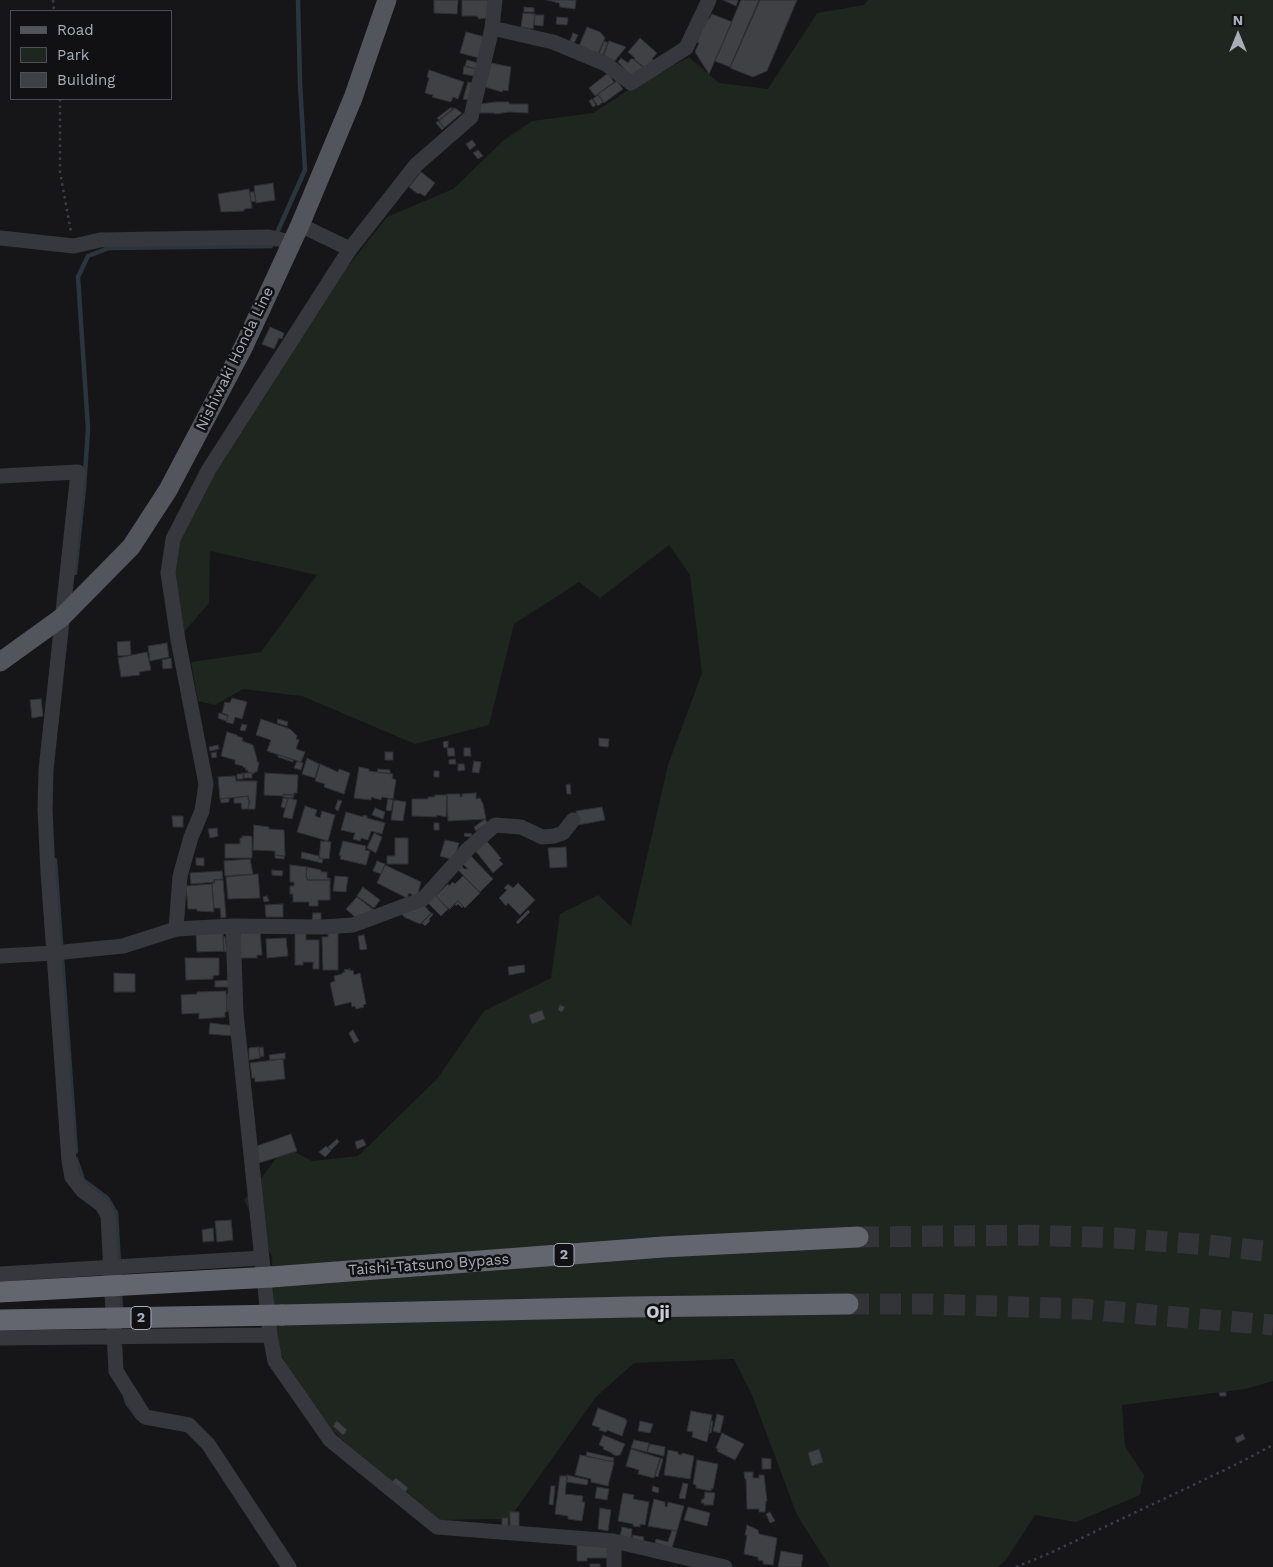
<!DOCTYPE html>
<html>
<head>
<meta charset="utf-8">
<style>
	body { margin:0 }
	#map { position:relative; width:1273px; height:1567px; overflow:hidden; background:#161618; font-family:"Work Sans",sans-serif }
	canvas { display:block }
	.legend { position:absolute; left:10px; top:10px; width:162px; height:90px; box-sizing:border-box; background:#111113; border:1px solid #4d4f55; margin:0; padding:6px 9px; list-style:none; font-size:15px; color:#a8adb8 }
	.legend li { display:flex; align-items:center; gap:10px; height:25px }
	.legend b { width:25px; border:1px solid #4d4f55 }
	.north { position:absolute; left:1213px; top:10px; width:50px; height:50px; -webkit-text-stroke:4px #111113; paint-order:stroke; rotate:0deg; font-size:14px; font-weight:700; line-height:20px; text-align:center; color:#a8adb8 }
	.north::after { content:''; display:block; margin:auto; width:18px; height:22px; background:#a8adb8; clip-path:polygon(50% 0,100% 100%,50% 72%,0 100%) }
</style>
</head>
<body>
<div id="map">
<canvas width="1273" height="1567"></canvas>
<ul class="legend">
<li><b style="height:6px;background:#53555c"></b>Road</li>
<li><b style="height:14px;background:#1e261f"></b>Park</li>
<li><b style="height:14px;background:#404145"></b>Building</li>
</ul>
<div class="north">N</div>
</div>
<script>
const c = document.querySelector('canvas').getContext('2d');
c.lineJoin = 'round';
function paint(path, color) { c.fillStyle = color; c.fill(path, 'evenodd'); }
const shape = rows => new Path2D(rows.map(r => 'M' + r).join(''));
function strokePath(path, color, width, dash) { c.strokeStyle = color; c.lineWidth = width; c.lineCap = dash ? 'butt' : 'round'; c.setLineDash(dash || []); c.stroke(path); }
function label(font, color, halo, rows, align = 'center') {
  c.font = font + ' "Work Sans",sans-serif'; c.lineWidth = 5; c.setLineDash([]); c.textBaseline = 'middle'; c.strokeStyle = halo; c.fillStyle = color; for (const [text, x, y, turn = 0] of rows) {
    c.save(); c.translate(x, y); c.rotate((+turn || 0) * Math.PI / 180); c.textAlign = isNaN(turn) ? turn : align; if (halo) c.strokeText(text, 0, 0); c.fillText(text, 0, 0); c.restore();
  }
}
paint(shape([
	[868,0,1273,0,1273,1381,1245,1389,1122,1405,1125,1446,1144,1475,1140,1495,1076,1522,1035,1515,1006,1560,998,1567,830,1567,797,1515,752,1395,734,1359,634,1363,596,1397,509,1519,437,1520,340,1438,299,1394,275,1340,272,1257,244,1200,285,1147,312,1161,358,1156,437,1079,484,1011,551,978,560,914,598,895,631,926,668,765,702,673,690,575,669,545,600,598,579,582,514,624,489,725,415,744,302,696,243,689,215,705,198,701,191,662,261,652,317,575,210,551,209,603,184,632,172,556,185,513,326,294,387,217,453,189,504,140,532,121,593,113,633,87,689,57,719,83,768,89,817,13,864,5]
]), '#1e261f');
strokePath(shape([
	[276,235,305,170,300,83,298,0],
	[75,573,84,488,88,429,78,277,88,256,109,248,271,246,273,242],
	[55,860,76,1152],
	[76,1159,83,1180,107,1198,116,1213,120,1281],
	[120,1291,121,1313],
	[125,1396,127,1403,138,1418]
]), '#2c353c', 4.5);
const building = shape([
	[434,0,458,0,457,14,434,13,434,0],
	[462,0,488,0,486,18,479,19,477,16,462,16,462,0],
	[547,0,576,0,575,9,560,7,559,3,547,0],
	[723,0,738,0,736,6,723,0],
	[741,0,759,0,730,67,715,61,741,0],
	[760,0,797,0,767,71,753,77,730,68,760,0],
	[524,7,534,8,534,12,524,12,524,7],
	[523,13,535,14,533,29,521,27,523,13],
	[712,14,732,22,709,74,695,52,699,43,697,42,707,18,709,19,712,14],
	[535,15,544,15,543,26,534,25,535,15],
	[557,17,568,18,567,25,556,24,557,17],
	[587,27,600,32,605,38,598,54,579,46,587,27],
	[466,32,485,37,479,58,460,53,466,32],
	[573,33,578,35,574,43,570,41,573,33],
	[640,38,657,53,652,59,655,61,645,68,634,59,635,58,628,52,640,38],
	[604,41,608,43,603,55,599,54,604,41],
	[609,41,626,47,614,62,604,55,609,41],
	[621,58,628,63,631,59,633,59,644,68,637,75,630,74,618,62,621,58],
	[467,60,478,63,476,69,465,66,467,60],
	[491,63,511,67,508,91,503,90,502,92,485,87,491,63],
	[464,66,476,69,474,76,463,74,464,66],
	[429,70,464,82,458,99,453,97,451,102,432,97,433,95,425,93,429,78,427,77,429,70],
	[608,73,614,82,595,96,589,88,608,73],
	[617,81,623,89,604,103,598,94,617,81],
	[468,82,472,83,468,100,463,99,468,82],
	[598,95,603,102,598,106,593,99,598,95],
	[592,99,596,105,593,107,589,101,592,99],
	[495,102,509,102,509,104,528,104,528,113,509,112,495,114,495,113,480,113,480,104,495,102],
	[450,108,454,108,439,120,437,118,450,108],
	[455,108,462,113,444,128,439,121,455,108],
	[438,121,444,128,442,130,436,123,438,121],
	[472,140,476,145,470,150,466,144,472,140],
	[478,150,483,156,478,159,473,153,478,150],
	[421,172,435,183,425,196,419,193,418,194,409,187,421,172],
	[273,183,275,200,256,203,254,186,273,183],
	[249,189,252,208,244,209,244,211,221,212,218,194,249,189],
	[250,192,254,192,256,201,251,202,250,192],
	[270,327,284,333,282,339,279,338,274,349,262,344,270,327],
	[130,641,131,655,118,656,117,642,130,641],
	[167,643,169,657,150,661,148,646,167,643],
	[147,652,151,670,139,672,140,675,121,677,118,658,147,652],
	[171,658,172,668,163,669,162,660,171,658],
	[232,698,247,702,242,719,235,717,233,724,226,722,228,715,222,713,225,702,230,703,232,698],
	[41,699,43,716,32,718,30,700,41,699],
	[219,713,228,716,226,721,218,718,219,713],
	[261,719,290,729,297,736,296,739,299,740,296,749,305,752,301,762,267,751,271,740,256,735,261,719],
	[278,719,288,722,287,726,277,723,278,719],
	[242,724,247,725,245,731,240,730,242,724],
	[227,732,237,735,237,736,243,738,242,741,253,745,257,759,257,762,259,762,257,772,254,772,254,774,248,772,248,770,245,770,246,768,243,767,243,766,235,764,235,760,221,756,227,732],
	[599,738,609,739,608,747,599,746,599,738],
	[448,741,448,747,444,748,443,742,448,741],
	[218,745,219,749,210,751,209,747,218,745],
	[447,748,454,748,455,756,448,756,447,748],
	[464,748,470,748,471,756,464,756,464,748],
	[216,752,217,757,212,758,211,753,216,752],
	[385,752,393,752,393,760,385,760,385,752],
	[278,755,293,760,293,762,278,757,278,755],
	[307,758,319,764,315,778,302,774,307,758],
	[455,759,456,764,449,764,449,760,455,759],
	[297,761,303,763,301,770,294,768,297,761],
	[474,761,481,762,479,773,472,772,474,761],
	[320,764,338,772,339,769,350,773,344,794,324,787,325,784,315,781,320,764],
	[458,764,464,764,465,770,458,771,458,764],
	[359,767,369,769,369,771,393,774,392,778,396,780,393,799,382,797,381,800,371,797,371,800,354,798,359,767],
	[378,769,390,770,390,774,377,772,378,769],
	[434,771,439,771,439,777,434,777,434,771],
	[242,773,243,773,243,779,237,779,237,774,242,774,242,773],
	[244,773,252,773,252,778,244,778,244,773],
	[265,773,298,775,297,793,294,793,294,795,283,794,283,796,264,795,265,773],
	[235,776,236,781,257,781,255,809,248,809,250,800,248,800,248,796,220,799,218,777,235,776],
	[570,784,571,794,567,794,566,785,570,784],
	[476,793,476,799,480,798,483,804,486,819,448,821,447,794,460,794,460,797,462,797,462,794,476,793],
	[283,795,294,795,293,798,283,797,283,795],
	[435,795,447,795,446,817,437,815,437,817,412,816,412,799,428,799,428,797,435,797,435,795],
	[248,796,249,800,248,809,242,809,241,803,234,803,234,798,248,796],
	[229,798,229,802,221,803,220,799,229,798],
	[283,798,288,799,285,808,281,807,283,798],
	[288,798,297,800,292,819,283,817,288,798],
	[388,799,393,800,391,811,386,810,388,799],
	[338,800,342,801,338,811,335,809,338,800],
	[394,800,406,802,403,821,391,820,394,800],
	[305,806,317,810,315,816,320,818,322,811,335,815,328,841,297,832,305,806],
	[602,807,605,820,578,825,576,811,602,807],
	[375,808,385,812,383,819,372,815,375,808],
	[346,812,363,817,363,815,367,816,367,818,385,823,382,834,371,831,368,840,361,838,360,841,353,839,355,833,341,830,346,812],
	[172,816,183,816,183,827,173,827,172,816],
	[485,819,488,823,476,831,474,827,485,819],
	[434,823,439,823,439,830,434,830,434,823],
	[254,825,269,827,269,829,284,830,285,856,275,855,275,851,253,850,254,825],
	[217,828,218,836,210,838,208,829,217,828],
	[374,833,382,837,376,853,367,848,374,833],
	[465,833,472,834,471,837,464,836,465,833],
	[242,836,251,836,252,838,252,858,225,858,225,844,240,844,240,838,242,838,242,836],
	[395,838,408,838,408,864,387,864,387,856,395,856,395,838],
	[485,839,501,858,499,860,503,864,493,873,474,849,485,839],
	[445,840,459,843,454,860,440,856,445,840],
	[321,841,331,842,329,859,319,858,321,841],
	[343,841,366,846,365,850,370,851,366,865,340,859,341,856,339,855,343,841],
	[566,847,567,867,550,868,548,848,566,847],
	[302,852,319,856,319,858,323,859,322,863,301,858,302,852],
	[275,855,284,856,284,859,275,858,275,855],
	[470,855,493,879,480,892,457,869,461,865,464,869,468,869,462,863,470,855],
	[196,858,204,858,204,866,196,865,196,858],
	[250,859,253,874,225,876,224,861,250,859],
	[377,861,385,864,381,874,373,871,377,861],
	[290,865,307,867,306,877,307,877,307,880,330,880,330,900,318,900,318,906,309,906,309,902,293,902,293,894,290,894,290,886,294,886,294,882,290,882,290,865],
	[385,865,421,882,417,897,409,893,407,898,377,883,385,865],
	[307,867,321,870,321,872,327,872,327,878,330,878,330,880,308,880,307,877,306,877,307,867],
	[272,870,283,871,282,876,272,875,272,870],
	[222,871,223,879,214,880,214,882,191,884,190,873,222,871],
	[258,874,260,898,228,899,226,877,258,874],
	[335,876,348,877,346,892,333,891,335,876],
	[463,876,480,893,465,908,458,901,449,909,436,896,448,884,449,886,453,882,455,884,463,876],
	[214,880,223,880,226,917,221,918,220,908,214,908,212,883,215,883,214,880],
	[518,883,535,900,520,915,508,903,506,906,499,898,507,890,504,888,508,884,513,888,518,883],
	[212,884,214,912,197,911,197,909,188,909,186,886,212,884],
	[363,887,380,900,374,908,357,896,363,887],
	[436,892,438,894,436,896,448,909,441,916,426,901,436,892],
	[267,896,269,901,264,902,263,897,267,896],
	[357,897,374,910,355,917,346,909,357,897],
	[458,901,463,906,462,908,458,904,456,906,455,904,449,910,458,901],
	[422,903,431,913,420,924,404,917,401,913,422,903],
	[283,904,283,917,266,917,265,905,283,904],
	[528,910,530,912,518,924,516,922,528,910],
	[313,913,321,913,321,920,312,920,313,913],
	[432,913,433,915,429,919,430,921,425,926,422,923,432,913],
	[295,931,306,931,306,940,319,940,319,969,313,969,313,962,303,962,303,965,295,965,295,931],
	[260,932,262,955,257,955,257,958,239,958,238,933,260,932],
	[328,932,338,932,338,970,323,970,322,937,328,937,328,932],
	[223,933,224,951,197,952,196,934,223,933],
	[364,935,367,949,360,950,358,936,364,935],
	[223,936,225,937,227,951,224,952,223,936],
	[286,938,288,956,267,958,266,939,286,938],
	[185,958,219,958,219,975,213,976,213,979,186,980,185,958],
	[524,965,525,972,509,975,508,967,524,965],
	[350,969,350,971,353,970,354,975,360,973,366,1004,363,1005,364,1007,356,1009,355,1006,352,1007,351,1002,335,1006,330,983,335,981,334,976,342,974,342,973,345,972,344,970,350,969],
	[114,973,135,974,135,992,114,992,114,973],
	[230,980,231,987,215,987,215,981,230,980],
	[226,991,227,1012,225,1012,225,1017,199,1019,199,1013,182,1014,181,995,197,994,197,992,226,991],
	[227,994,232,994,232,1011,227,1011,227,994],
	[560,1005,565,1007,562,1012,558,1010,560,1005],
	[542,1010,545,1019,532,1024,529,1015,542,1010],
	[210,1023,236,1026,235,1036,209,1034,210,1023],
	[353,1030,359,1041,354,1043,349,1033,353,1030],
	[259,1047,260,1058,249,1060,249,1048,259,1047],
	[263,1047,264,1056,260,1057,259,1048,263,1047],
	[285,1053,285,1059,270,1060,269,1055,285,1053],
	[283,1059,285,1079,255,1082,255,1078,252,1078,250,1063,283,1059],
	[291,1134,297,1151,259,1163,257,1146,291,1134],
	[337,1139,339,1142,331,1150,328,1147,337,1139],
	[363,1139,366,1145,357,1149,355,1142,363,1139],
	[326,1146,331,1151,325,1157,319,1152,326,1146],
	[231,1220,233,1240,217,1242,215,1221,231,1220],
	[213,1228,214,1241,203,1242,202,1230,213,1228],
	[1226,1392,1226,1396,1220,1396,1219,1393,1226,1392],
	[598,1408,626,1419,625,1420,627,1421,622,1436,607,1430,606,1432,599,1430,600,1428,592,1425,598,1408],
	[691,1411,712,1415,707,1442,692,1437,693,1432,687,1431,691,1411],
	[717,1414,724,1416,720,1433,713,1431,717,1414],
	[337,1421,347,1430,343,1435,333,1426,337,1421],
	[640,1421,653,1424,650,1433,638,1431,640,1421],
	[711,1421,713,1421,711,1433,709,1433,711,1421],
	[722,1433,744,1444,735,1460,717,1451,718,1449,716,1448,722,1433],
	[1243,1434,1245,1439,1237,1443,1235,1438,1243,1434],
	[603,1435,625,1444,620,1455,618,1455,617,1456,612,1454,612,1453,603,1449,604,1447,599,1445,603,1435],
	[634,1440,649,1443,647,1452,631,1448,634,1440],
	[650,1444,665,1447,664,1456,647,1452,650,1444],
	[631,1449,660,1458,654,1478,638,1474,639,1470,626,1466,631,1449],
	[819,1449,823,1462,812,1466,808,1453,819,1449],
	[668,1450,678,1452,678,1454,682,1455,682,1453,694,1456,690,1479,664,1475,668,1450],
	[587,1452,614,1458,613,1462,586,1456,587,1452],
	[580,1455,614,1462,608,1486,591,1482,591,1479,575,1475,580,1455],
	[661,1458,663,1459,658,1477,655,1476,661,1458],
	[762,1458,771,1459,771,1469,762,1469,762,1458],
	[697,1460,718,1464,713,1489,711,1489,711,1491,696,1488,696,1485,693,1484,697,1460],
	[744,1472,753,1472,753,1478,759,1478,759,1475,764,1475,767,1501,766,1501,765,1512,759,1512,759,1509,747,1509,746,1479,745,1479,744,1472],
	[567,1475,588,1480,587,1485,567,1482,567,1475],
	[560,1476,567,1476,565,1494,583,1496,582,1502,585,1502,582,1521,568,1519,568,1516,555,1514,560,1476],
	[396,1478,408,1488,404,1494,391,1483,396,1478],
	[683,1483,688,1484,685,1499,679,1498,683,1483],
	[551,1486,555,1486,553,1505,549,1504,551,1486],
	[653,1486,659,1488,658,1493,652,1491,653,1486],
	[597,1487,609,1489,607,1500,595,1498,597,1487],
	[705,1492,715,1493,713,1505,704,1505,704,1503,701,1503,702,1499,704,1499,705,1492],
	[623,1493,634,1495,633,1499,649,1502,645,1525,640,1524,640,1527,633,1526,633,1524,618,1521,623,1493],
	[654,1499,665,1502,665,1506,667,1507,668,1502,684,1506,677,1531,648,1526,654,1499],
	[688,1507,710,1513,707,1526,684,1520,688,1507],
	[600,1508,611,1510,608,1531,598,1529,600,1508],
	[510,1512,519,1512,519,1526,510,1526,510,1512],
	[770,1512,775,1521,770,1523,766,1514,770,1512],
	[502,1518,508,1518,508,1531,502,1531,502,1518],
	[747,1525,758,1530,759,1534,777,1538,773,1565,763,1564,763,1561,758,1560,758,1557,744,1554,747,1535,745,1535,747,1525],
	[622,1527,632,1529,631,1539,620,1537,622,1527],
	[672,1530,677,1531,672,1548,655,1543,656,1539,668,1542,672,1530],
	[633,1535,644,1537,643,1542,632,1539,633,1535],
	[577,1542,608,1542,608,1558,587,1558,587,1561,577,1561,577,1542],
	[781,1551,803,1555,801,1567,778,1567,781,1551],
	[590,1564,600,1564,600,1567,590,1567,590,1564]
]);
paint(building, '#404145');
strokePath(building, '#303034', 1);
strokePath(shape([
	[858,1237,1031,1235,1117,1238,1209,1245,1273,1252],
	[848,1304,929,1304,1082,1309,1273,1325]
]), '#333438', 21, [21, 11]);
strokePath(shape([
	[53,0,54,11],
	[60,99,60,172,71,232],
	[1016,1567,1050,1553,1233,1466,1273,1445]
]), '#3d3f44', 2.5, [2.5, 4]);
strokePath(shape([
	[492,28,553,42,606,64,631,83,686,48,709,0],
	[300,225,350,249],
	[0,238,74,246,100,240,269,237,291,242],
	[0,476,78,472,46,770,45,810,48,872,69,1161,72,1177,83,1191,102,1205,108,1216,116,1371,145,1417,189,1425,208,1444,289,1567],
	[233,926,236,1013,270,1335,275,1361,330,1440,437,1527,614,1541,725,1567],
	[176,929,180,876,191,837,202,811,206,784,178,640,168,573,173,539,209,469,350,249,416,165,471,117,492,28,495,0],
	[0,956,54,953,123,946,176,929,233,926,323,927,353,925,423,899,468,849,495,825,521,827,542,837,554,836,563,833,573,820],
	[0,1274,262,1258],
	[0,1338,270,1335],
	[614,1567,614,1541]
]), '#37383d', 15);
strokePath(shape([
	[0,662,61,618,131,547,168,490,243,348,300,225,353,98,387,0]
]), '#53555c', 19);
strokePath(shape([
	[271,1277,663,1247,858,1237],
	[282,1315,631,1307,848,1304]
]), '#63666e', 21);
strokePath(shape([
	[0,1292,271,1277],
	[0,1320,282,1315]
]), '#63666e', 21);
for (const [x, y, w] of [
	[564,1255,20],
	[141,1318,20]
]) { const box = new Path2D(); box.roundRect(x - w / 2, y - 11.5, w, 23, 4); c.fillStyle = '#111113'; c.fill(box); strokePath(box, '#a8adb8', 1); }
label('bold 14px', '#a8adb8', null, [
	["2",564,1255],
	["2",141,1318]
]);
label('15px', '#a8adb8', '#111113', [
	["Nishiwaki Honda Line",235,359,-64],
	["Taishi-Tatsuno Bypass",429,1265,-4]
]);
label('bold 18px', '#c9ccd4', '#111113', [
	["Oji",658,1313]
]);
</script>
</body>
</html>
